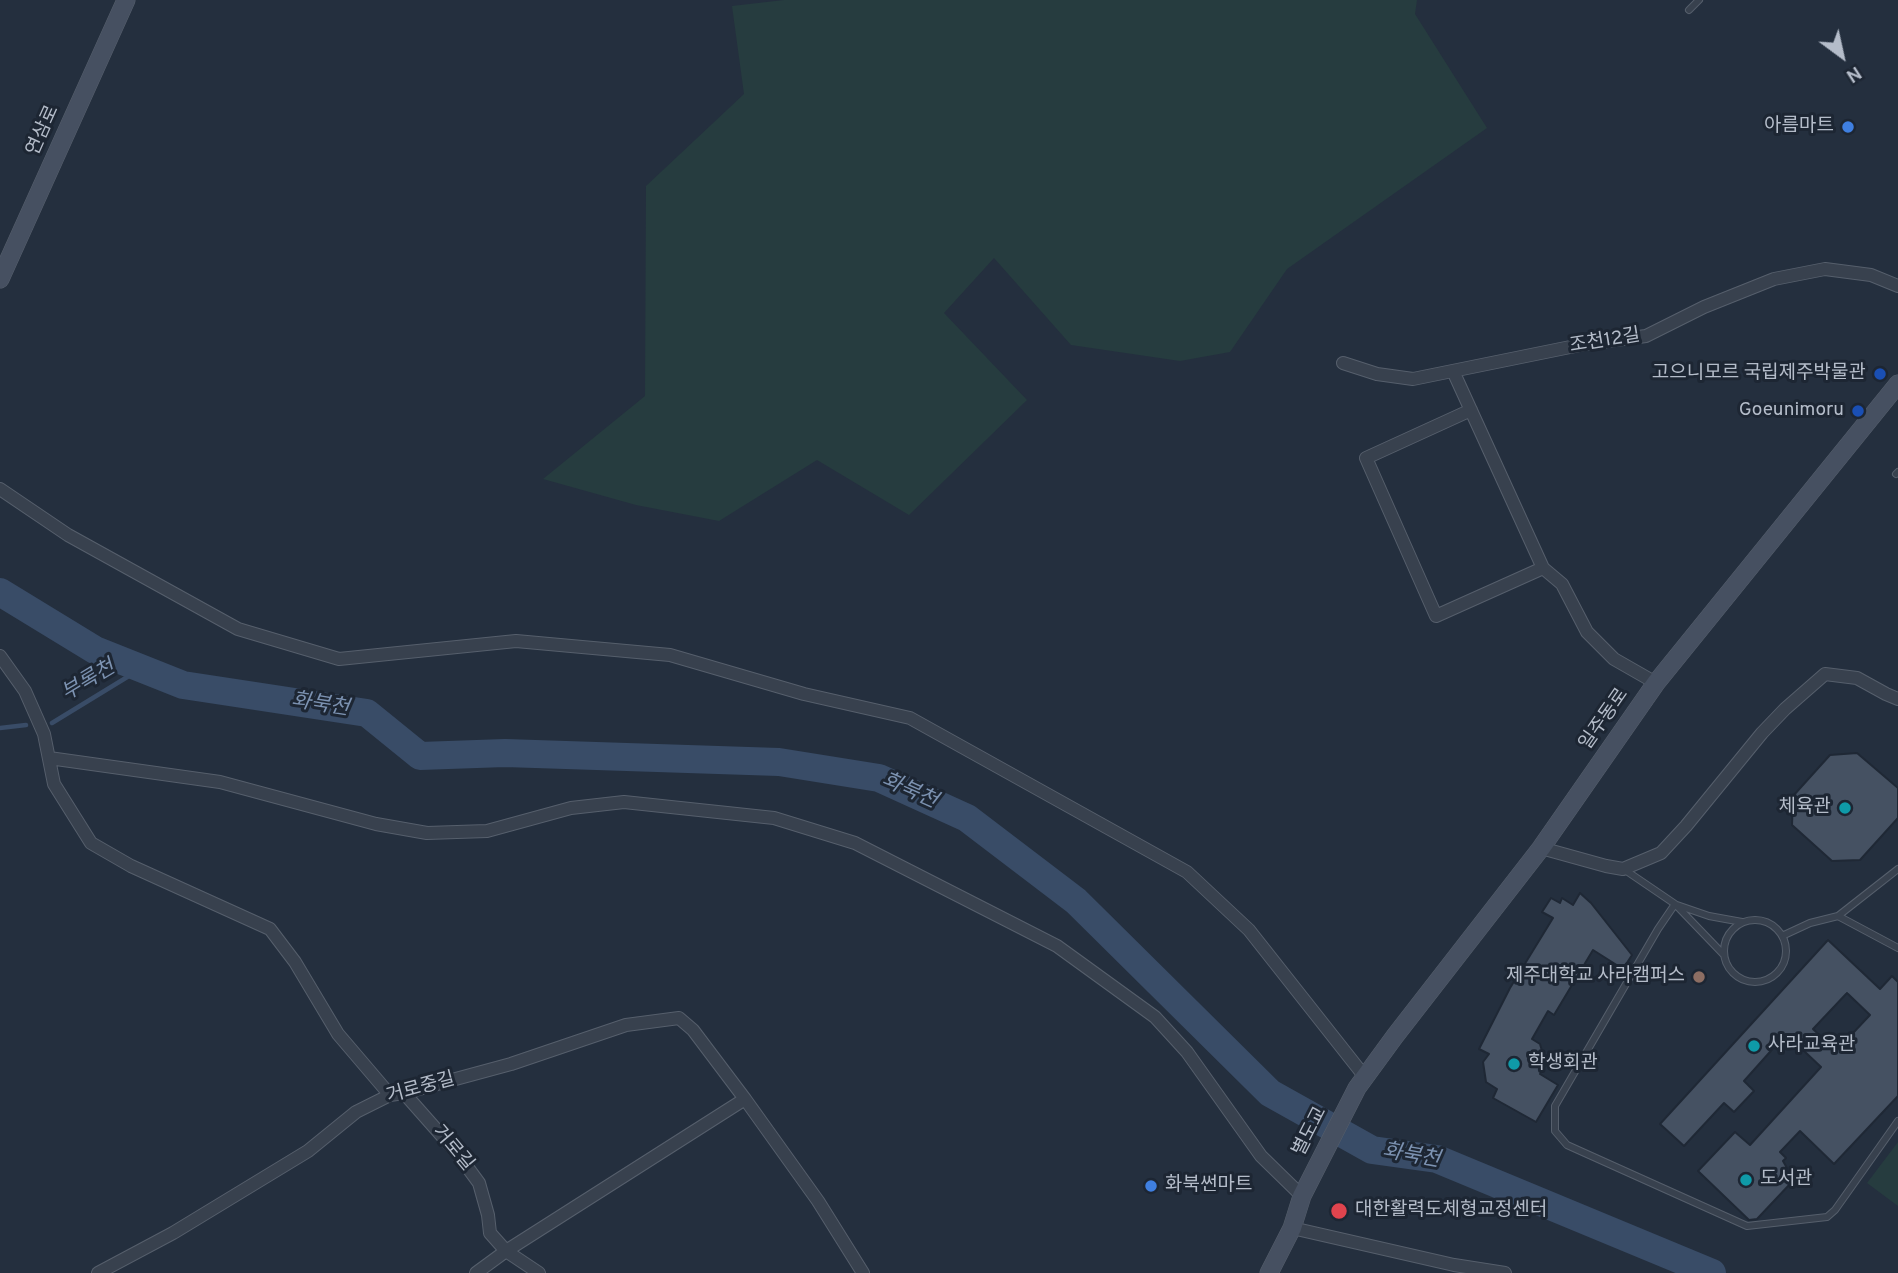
<!DOCTYPE html>
<html>
<head>
<meta charset="utf-8">
<style>
	body { margin:0 }
	#map { position:relative; width:1898px; height:1273px; overflow:hidden; background:#242f3e; font-family:Overpass,sans-serif }
	canvas { display:block }
	.north { position:absolute; left:1807px; top:21px; width:70px; height:70px; -webkit-text-stroke:5px #1d2633; paint-order:stroke; rotate:147deg; font-size:19px; font-weight:700; line-height:28px; text-align:center; color:#b4bcc9 }
	.north::after { content:''; display:block; margin:auto; width:24px; height:32px; background:#b4bcc9; clip-path:polygon(50% 0,100% 100%,50% 72%,0 100%) }
</style>
</head>
<body>
<div id="map">
<canvas width="1898" height="1273"></canvas>
<div class="north">N</div>
</div>
<script>
const c = document.querySelector('canvas').getContext('2d');
c.lineJoin = 'round';
function paint(path, color) { c.fillStyle = color; c.fill(path, 'evenodd'); }
const shape = rows => new Path2D(rows.map(r => 'M' + r).join(''));
function strokePath(path, color, width, dash) { c.strokeStyle = color; c.lineWidth = width; c.lineCap = dash ? 'butt' : 'round'; c.setLineDash(dash || []); c.stroke(path); }
function label(font, color, halo, rows, align = 'center') {
  c.font = font + ' Overpass,"Noto Sans KR",sans-serif'; c.lineWidth = 6; c.setLineDash([]); c.textBaseline = 'middle'; c.strokeStyle = halo; c.fillStyle = color; for (const [text, x, y, turn = 0] of rows) {
    c.save(); c.translate(x, y); c.rotate((+turn || 0) * Math.PI / 180); c.textAlign = isNaN(turn) ? turn : align; if (halo) c.strokeText(text, 0, 0); c.fillText(text, 0, 0); c.restore();
  }
}
paint(shape([
	[784,0,1417,0,1415,14,1487,128,1287,269,1230,352,1180,361,1071,345,994,258,944,313,1027,400,909,515,817,460,719,521,636,505,543,479,645,396,646,186,744,94,732,6],
	[1898,1142,1898,1206,1867,1183]
]), '#263c3f');
strokePath(shape([
	[52,723,142,668],
	[0,728,26,725]
]), '#394c67', 4.5);
strokePath(shape([
	[0,592,95,650,183,685,367,713,420,756,505,753,779,762,879,778,967,818,1076,901,1270,1093,1372,1150,1437,1159,1712,1273]
]), '#394c67', 28);
const building = shape([
	[1857,753,1898,788,1898,818,1860,860,1832,861,1792,825,1793,796,1830,755,1857,753],
	[1580,893,1591,903,1632,955,1623,969,1593,950,1554,1015,1548,1011,1532,1039,1540,1044,1546,1065,1540,1074,1558,1085,1536,1122,1493,1098,1497,1089,1486,1082,1483,1062,1489,1054,1479,1049,1510,988,1553,918,1542,912,1551,898,1560,903,1562,898,1573,905,1580,893],
	[1828,940,1880,989,1892,976,1898,982,1898,1096,1834,1164,1800,1131,1780,1152,1786,1158,1783,1161,1787,1168,1783,1178,1790,1184,1757,1219,1749,1220,1698,1171,1735,1132,1750,1145,1821,1067,1786,1034,1744,1081,1754,1091,1734,1112,1724,1103,1684,1146,1660,1124,1828,940],
	[1847,993,1870,1015,1836,1051,1813,1029,1847,993]
]);
paint(building, '#455162');
strokePath(building, '#1f2835', 2);
const lane = shape([
	[1689,10,1699,0],
	[1896,474,1898,472],
	[1625,870,1675,904,1724,955],
	[1675,904,1658,929,1555,1106,1555,1131,1567,1145,1747,1226,1827,1217,1835,1210,1898,1121],
	[1677,905,1709,916,1742,922],
	[1838,916,1898,869],
	'1724 951a31 31 0 1 1 62 0a31 31 0 1 1-62 0Z',
	[1782,936,1810,923,1838,916,1898,948]
]);
const street = shape([
	[1343,363,1377,374,1413,379,1585,344,1646,336,1704,307,1774,279,1825,269,1871,275,1898,286],
	[1453,371,1543,568,1562,584,1587,632,1614,659,1656,683],
	[1471,410,1366,458,1436,616,1543,568],
	[0,489,68,535,238,629,339,659,516,641,670,655,804,694,910,718,1187,872,1249,930,1365,1077],
	[0,656,25,691,44,734,54,784,91,843,131,866,270,929,295,962,338,1034,390,1095],
	[49,758,220,782,376,824,427,833,487,831,571,808,624,802,774,818,855,843,1057,946,1155,1017,1187,1052,1261,1156,1302,1196],
	[1541,848,1606,866,1623,869,1661,853,1686,826,1762,733,1785,709,1825,674,1857,678,1886,694,1898,699],
	[404,1093,457,1153,479,1183,488,1215,490,1233,506,1251,539,1273],
	[1292,1228,1454,1265,1505,1273],
	[98,1273,173,1233,308,1151,356,1112,390,1095,404,1093,511,1064,626,1025,679,1018,693,1030,745,1099,818,1201,863,1273],
	[476,1273,506,1251,745,1099]
]);
const secondary = shape([
	[0,279,126,0],
	[1269,1273,1292,1228,1302,1196,1357,1088,1395,1036,1541,848,1656,683,1898,384]
]);
strokePath(lane, '#565f6c', 8);
strokePath(street, '#565f6c', 14);
strokePath(secondary, '#565f6c', 19);
strokePath(lane, '#38414e', 6);
strokePath(street, '#38414e', 12);
strokePath(secondary, '#465061', 18);
for (const [x, y, r, color] of [
	[1848,127,7,"#3f7fe0"],
	[1880,374,7,"#1a4fb4"],
	[1858,411,7,"#1a4fb4"],
	[1845,808,7,"#0f9aa8"],
	[1699,977,7,"#8d6e63"],
	[1754,1046,7,"#0f9aa8"],
	[1514,1064,7,"#0f9aa8"],
	[1746,1180,7,"#0f9aa8"],
	[1151,1186,7,"#3f7fe0"],
	[1339,1211,9,"#e0444e"]
]) { const dot = new Path2D(); dot.arc(x, y, r, 0, 2 * Math.PI); c.fillStyle = color; c.fill(dot); strokePath(dot, '#1d2633', 2.5); }
label('19px', '#b4bcc9', '#1d2633', [
	["아름마트",1834,127],
	["고으니모르 국립제주박물관",1866,374],
	["Goeunimoru",1844,411],
	["체육관",1831,808],
	["제주대학교 사라캠퍼스",1685,977],
	["사라교육관",1768,1046,"left"],
	["학생회관",1528,1064,"left"],
	["도서관",1760,1180,"left"],
	["화북썬마트",1165,1186,"left"],
	["대한활력도체형교정센터",1355,1211,"left"]
], 'right');
label('19px', '#b4bcc9', '#1d2633', [
	["연삼로",44,131,-66],
	["조천12길",1605,342,-9],
	["일주동로",1605,720,-55],
	["거로중길",421,1089,-15],
	["별도교",1311,1132,-63],
	["거로길",452,1149,50]
]);
label('italic 21px', '#7c92b1', '#1d2633', [
	["부록천",89,682,-31],
	["화북천",320,706,9],
	["화북천",909,792,24],
	["화북천",1411,1157,10]
]);
</script>
</body>
</html>
